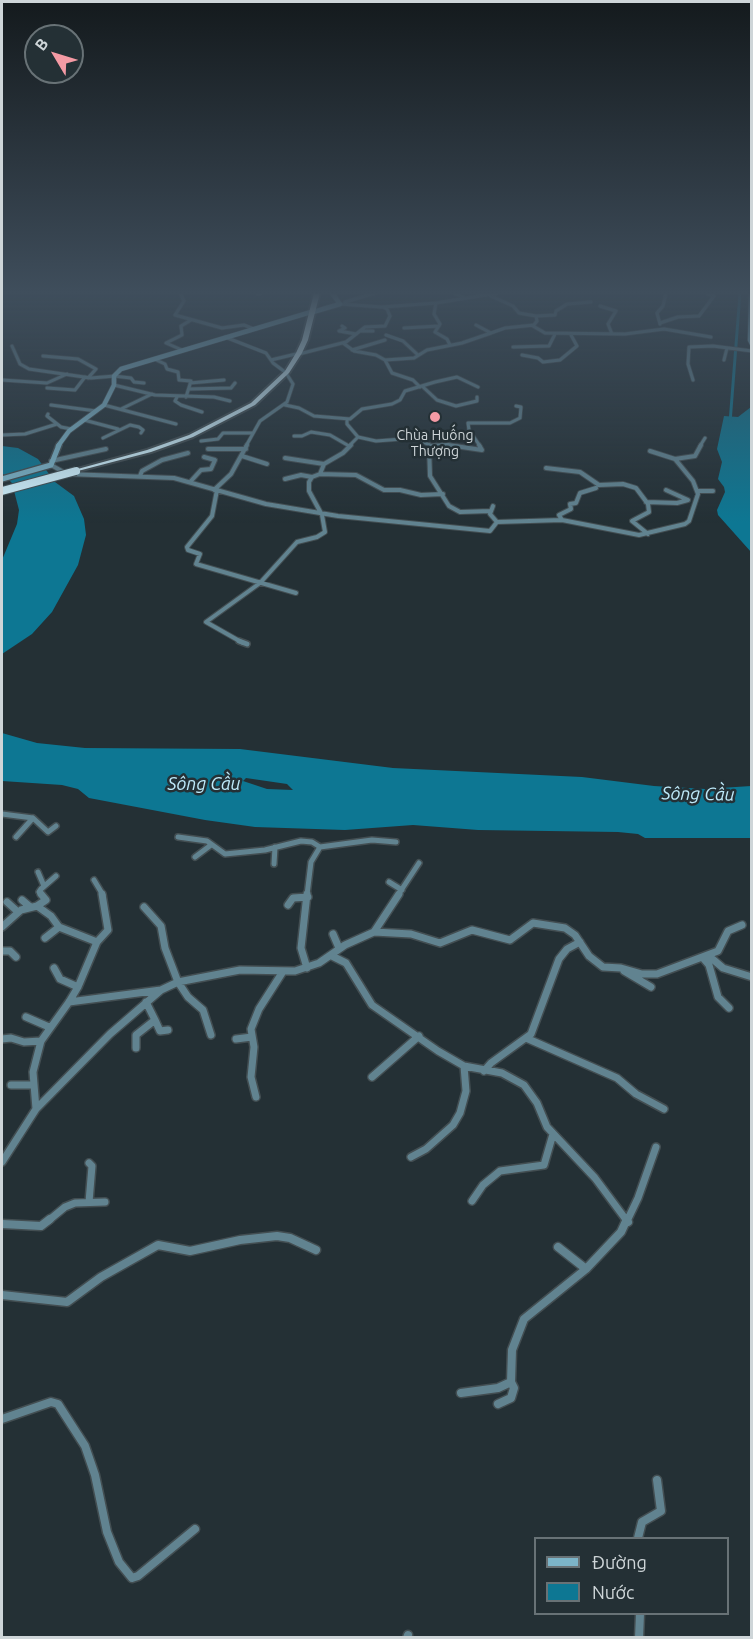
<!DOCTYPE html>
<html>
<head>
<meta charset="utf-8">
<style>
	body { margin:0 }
	#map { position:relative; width:753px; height:1639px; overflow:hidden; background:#243035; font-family:Ubuntu,sans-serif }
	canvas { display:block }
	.frame { position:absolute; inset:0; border:3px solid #ced5d8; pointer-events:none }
	.legend { position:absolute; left:534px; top:1537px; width:195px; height:78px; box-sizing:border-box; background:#243035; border:2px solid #687276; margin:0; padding:8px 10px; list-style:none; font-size:18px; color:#ced5d8 }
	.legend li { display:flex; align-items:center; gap:12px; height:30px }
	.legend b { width:30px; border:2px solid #687276 }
	.north { position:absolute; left:24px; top:24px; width:60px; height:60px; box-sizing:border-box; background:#243035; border:2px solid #687276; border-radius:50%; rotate:308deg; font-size:16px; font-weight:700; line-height:24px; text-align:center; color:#ced5d8 }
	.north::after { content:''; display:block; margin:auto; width:21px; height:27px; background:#f49aa4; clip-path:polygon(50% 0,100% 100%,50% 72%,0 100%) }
</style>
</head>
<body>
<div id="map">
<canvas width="753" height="1639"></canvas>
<div class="frame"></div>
<ul class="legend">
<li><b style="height:8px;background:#7cb4c8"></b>Đường</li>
<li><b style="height:16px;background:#0d7793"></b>Nước</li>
</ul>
<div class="north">B</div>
</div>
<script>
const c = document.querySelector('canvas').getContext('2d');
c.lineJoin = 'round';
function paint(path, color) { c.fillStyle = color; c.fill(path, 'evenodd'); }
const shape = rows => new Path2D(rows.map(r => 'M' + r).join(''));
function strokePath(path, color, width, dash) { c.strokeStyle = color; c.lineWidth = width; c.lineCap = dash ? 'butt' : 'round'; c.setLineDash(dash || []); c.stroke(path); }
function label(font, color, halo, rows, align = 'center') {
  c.font = font + ' Ubuntu,sans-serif'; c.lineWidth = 5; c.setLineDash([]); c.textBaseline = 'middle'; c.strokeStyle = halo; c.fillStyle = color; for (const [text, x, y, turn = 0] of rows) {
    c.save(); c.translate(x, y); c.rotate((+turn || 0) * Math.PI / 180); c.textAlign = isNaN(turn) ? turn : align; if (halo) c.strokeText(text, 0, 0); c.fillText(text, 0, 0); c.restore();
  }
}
paint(shape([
	[751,407,751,552,718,515,717,510,725,492,724,487,718,479,722,462,717,449,724,416,738,417],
	[2,446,18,448,38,459,55,482,74,496,84,519,86,535,78,565,52,612,32,634,2,654,2,560,17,524,19,510,12,483,2,473],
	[2,733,37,743,85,748,240,749,393,768,582,777,654,786,705,789,751,786,751,838,645,838,638,834,618,832,478,830,413,825,345,830,255,827,205,820,89,798,78,789,62,785,2,781],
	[246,778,287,784,293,790,267,789,243,781]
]), '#0d7793');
strokePath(shape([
	[730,423,740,293]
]), '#0d7793', 3);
const streetFar4 = shape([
	[180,293,184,301,175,315,222,328,244,325,254,329],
	[454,293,463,297],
	[258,294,261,293],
	[491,296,513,306,519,313,536,316,537,321,533,326,545,333,625,334,664,329,711,337],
	[345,302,375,293],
	[436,303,434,314,440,324,435,332,447,339,450,345],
	[340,304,382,307,436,303,497,293],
	[600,306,616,311,608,324,612,334],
	[536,316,555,315,556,311,567,304,591,302],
	[660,323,678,317,699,316,714,296,708,294],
	[660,324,657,313,663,306,666,293],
	[476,325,491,333,505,328,534,325],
	[342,326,345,328,339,331,356,334],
	[404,328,439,326],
	[360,331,373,331],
	[386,335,403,341,418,355],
	[225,337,266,353,273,363,285,372],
	[343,343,354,351,376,355,385,360,392,373,413,380,420,387],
	[12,346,20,364,29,369,91,378,115,376],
	[513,347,549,346,555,334],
	[182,350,166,343,182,335,181,326,191,320],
	[352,350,385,340],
	[299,354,346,342,365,327,385,326,390,316,387,309,383,307],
	[522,355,538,358,543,362,560,360,577,346,571,335],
	[43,356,78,359,96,369,88,378],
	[154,359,165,364,167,369,178,372,179,380,191,381,186,397],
	[271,360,296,354],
	[385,360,414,358,427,350,462,343,491,333],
	[724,360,727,348],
	[114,376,131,378,134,382,144,383],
	[2,380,47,383,67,374],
	[693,380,688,364,689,347,713,346,752,351],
	[190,383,224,380],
	[114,385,155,395,214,397,230,401],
	[422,386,437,400,456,406,477,401,477,397],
	[47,388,75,390,85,377],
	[189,389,231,388,235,383],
	[177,397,175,401,181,405,202,412],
	[51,405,96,411],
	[104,405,176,424],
	[285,405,299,408,314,416,350,419,362,409,392,404,400,400,405,391,435,382,457,377,478,387],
	[121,409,152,394],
	[48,414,47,416,61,427,71,429],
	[347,419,347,424,358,437,376,441,416,438,431,446],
	[84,420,118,429],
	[2,435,25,434,57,424],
	[294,436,302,436,311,432,330,435,349,446],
	[103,438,130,425,139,427,143,430,141,433],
	[201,441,218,439,223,433,253,433],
	[246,446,260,421,287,402,293,384,286,373],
	[349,446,358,437],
	[430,446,458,446],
	[480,446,469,430,468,423,510,423,520,418,521,407,516,406],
	[700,446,705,438]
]);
const streetFar3 = shape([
	[429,445,430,476,449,506,460,512,491,511],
	[430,446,448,445,482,450,479,445],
	[208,449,246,449],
	[242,456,267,464],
	[285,458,324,464],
	[675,459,695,456,701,445],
	[51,461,106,449],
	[51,465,67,474,174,478,266,504,338,516,490,531,497,522],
	[546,468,580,472,599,485,623,484,636,488,648,504,649,512,632,521,648,534],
	[320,474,356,475,384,490,400,490,421,495,443,494],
	[140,476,142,471,162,460,188,453],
	[285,479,301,475,312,477],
	[191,481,201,470,211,469,215,460,204,457],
	[214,490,231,474,247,445],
	[217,490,212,516,187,547,188,550,200,554,196,564,296,593],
	[666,490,688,500],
	[698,491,713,491],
	[646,502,677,503,688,500],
	[493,506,490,514,497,522],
	[562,520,559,515,571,509,570,504,576,503,580,493,596,488],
	[497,522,562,520,639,535,685,524,689,521,698,494,693,481,675,459,650,451],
	[243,643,206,622,260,583,297,542,317,537,325,532,322,515,309,491,309,482,312,477,320,474,324,464,343,453,351,445]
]);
const streetFar2 = shape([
	[239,641,247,644],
	[2,814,33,818,48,832,56,826],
	[16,837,33,818],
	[178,837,207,841,225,854,265,850,301,841,312,842,320,847,372,840,396,842],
	[195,857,211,845],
	[274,864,275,847],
	[38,872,44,886],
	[94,880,103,895],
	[389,882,402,890],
	[42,895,39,892,41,889,56,876],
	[307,895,311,862,320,847],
	[398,895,419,863]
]);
const streetFar1 = shape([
	[22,900,29,906],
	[7,902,18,912],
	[288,905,293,898,308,897],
	[37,906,46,900,41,894],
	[144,907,161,926,165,948,178,982,188,997,203,1010,211,1035],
	[2,927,21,910,37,906,51,916,59,927,97,942],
	[374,932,399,894],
	[333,934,339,948],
	[45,938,59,927],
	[2,951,10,951,16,957],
	[332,956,346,963,372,1005,438,1051,464,1066,502,1073,524,1085,537,1103,547,1127,595,1178,627,1221],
	[709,956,723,968,752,977],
	[703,958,709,965,718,997,729,1008],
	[54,968,60,979,78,987],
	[307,968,301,948,307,894],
	[624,971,651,987],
	[69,1002,161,990],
	[26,1017,49,1027],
	[155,1020,160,1031,168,1030],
	[526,1038,617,1078,636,1094,664,1109],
	[2,1039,11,1038,24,1042,41,1041],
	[236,1039,252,1037],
	[136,1048,136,1035,155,1020,146,1002],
	[484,1071,491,1063,531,1034,559,959,567,949,580,942],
	[372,1077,419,1036],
	[11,1085,34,1085],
	[256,1097,251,1077,254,1047,251,1029,259,1009,282,973],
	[36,1109,33,1072,41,1041,69,1002,78,987,97,942,108,930,102,894],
	[411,1157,426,1149,453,1125,460,1113,466,1091,464,1066],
	[2,1162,36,1109,110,1034,161,990,178,982,240,970,295,971,319,963,345,945,374,932,411,934,440,943,472,930,510,940,533,923,565,928,575,935,589,956,603,967,621,968,642,974,657,974,718,951,728,931,742,925],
	[89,1163,92,1166,89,1202],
	[472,1201,483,1185,500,1171,544,1165,553,1134],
	[48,1221,65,1207,75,1203,105,1202],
	[627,1221,638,1198,656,1147]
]);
const street = shape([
	[626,1219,628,1222],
	[2,1224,41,1226,50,1219],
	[558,1247,586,1269],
	[2,1295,67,1302,101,1277,158,1245,190,1251,240,1240,277,1236,290,1238,316,1250],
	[461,1393,498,1388,511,1382,512,1350,524,1319,586,1269,621,1232,627,1219],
	[498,1404,511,1398,514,1388,511,1382],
	[2,1419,51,1402,58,1404,85,1446,95,1475,107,1532,119,1562,132,1578,138,1576,195,1529],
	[638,1538,642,1522,661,1511,657,1480],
	[407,1638,408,1635],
	[639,1638,640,1614]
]);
const secondaryFar1 = shape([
	[751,293,750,340,752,344],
	[313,312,340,304,332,293],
	[58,446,69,431,104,405,114,385,114,376,121,369,311,312]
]);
const secondary = shape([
	[2,479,51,465,59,445]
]);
const highway = shape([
	[314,293,320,293,308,340,302,353,289,373,255,405,193,437,151,452,74,472,74,470,147,450,189,435,251,403,285,371,296,353,302,340,314,293]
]);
strokePath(streetFar4, '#434e52', 4.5);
strokePath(streetFar3, '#434e52', 6);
strokePath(streetFar2, '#434e52', 8);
strokePath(streetFar1, '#434e52', 10);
strokePath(street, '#434e52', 11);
strokePath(secondaryFar1, '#434e52', 6);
strokePath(secondary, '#434e52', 8);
strokePath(highway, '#434e52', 4);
strokePath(streetFar4, '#618390', 3);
strokePath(streetFar3, '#618390', 4);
strokePath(streetFar2, '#618390', 5);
strokePath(streetFar1, '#618390', 7);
strokePath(street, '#618390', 8);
strokePath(secondaryFar1, '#7cb4c8', 4.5);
strokePath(secondary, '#7cb4c8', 5);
paint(highway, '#d2f3ff');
const highwayBridge = shape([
	[2,491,76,471]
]);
strokePath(highwayBridge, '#434e52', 10, []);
strokePath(highwayBridge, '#d2f3ff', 8);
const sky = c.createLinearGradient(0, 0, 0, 523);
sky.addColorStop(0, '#141a1d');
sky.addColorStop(0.56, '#3f4e5c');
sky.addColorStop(1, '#3f4e5c00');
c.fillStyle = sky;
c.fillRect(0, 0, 753, 523);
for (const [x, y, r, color] of [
	[435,417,6,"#f49aa4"]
]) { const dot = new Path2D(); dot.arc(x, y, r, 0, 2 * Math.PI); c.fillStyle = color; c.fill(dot); strokePath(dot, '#243035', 2); }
label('14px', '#ced5d8', '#243035', [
	["Chùa Huống",435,435],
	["Thượng",435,451]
]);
label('italic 18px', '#beeafa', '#243035', [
	["Sông Cầu",204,784],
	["Sông Cầu",698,794,1]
]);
</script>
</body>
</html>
